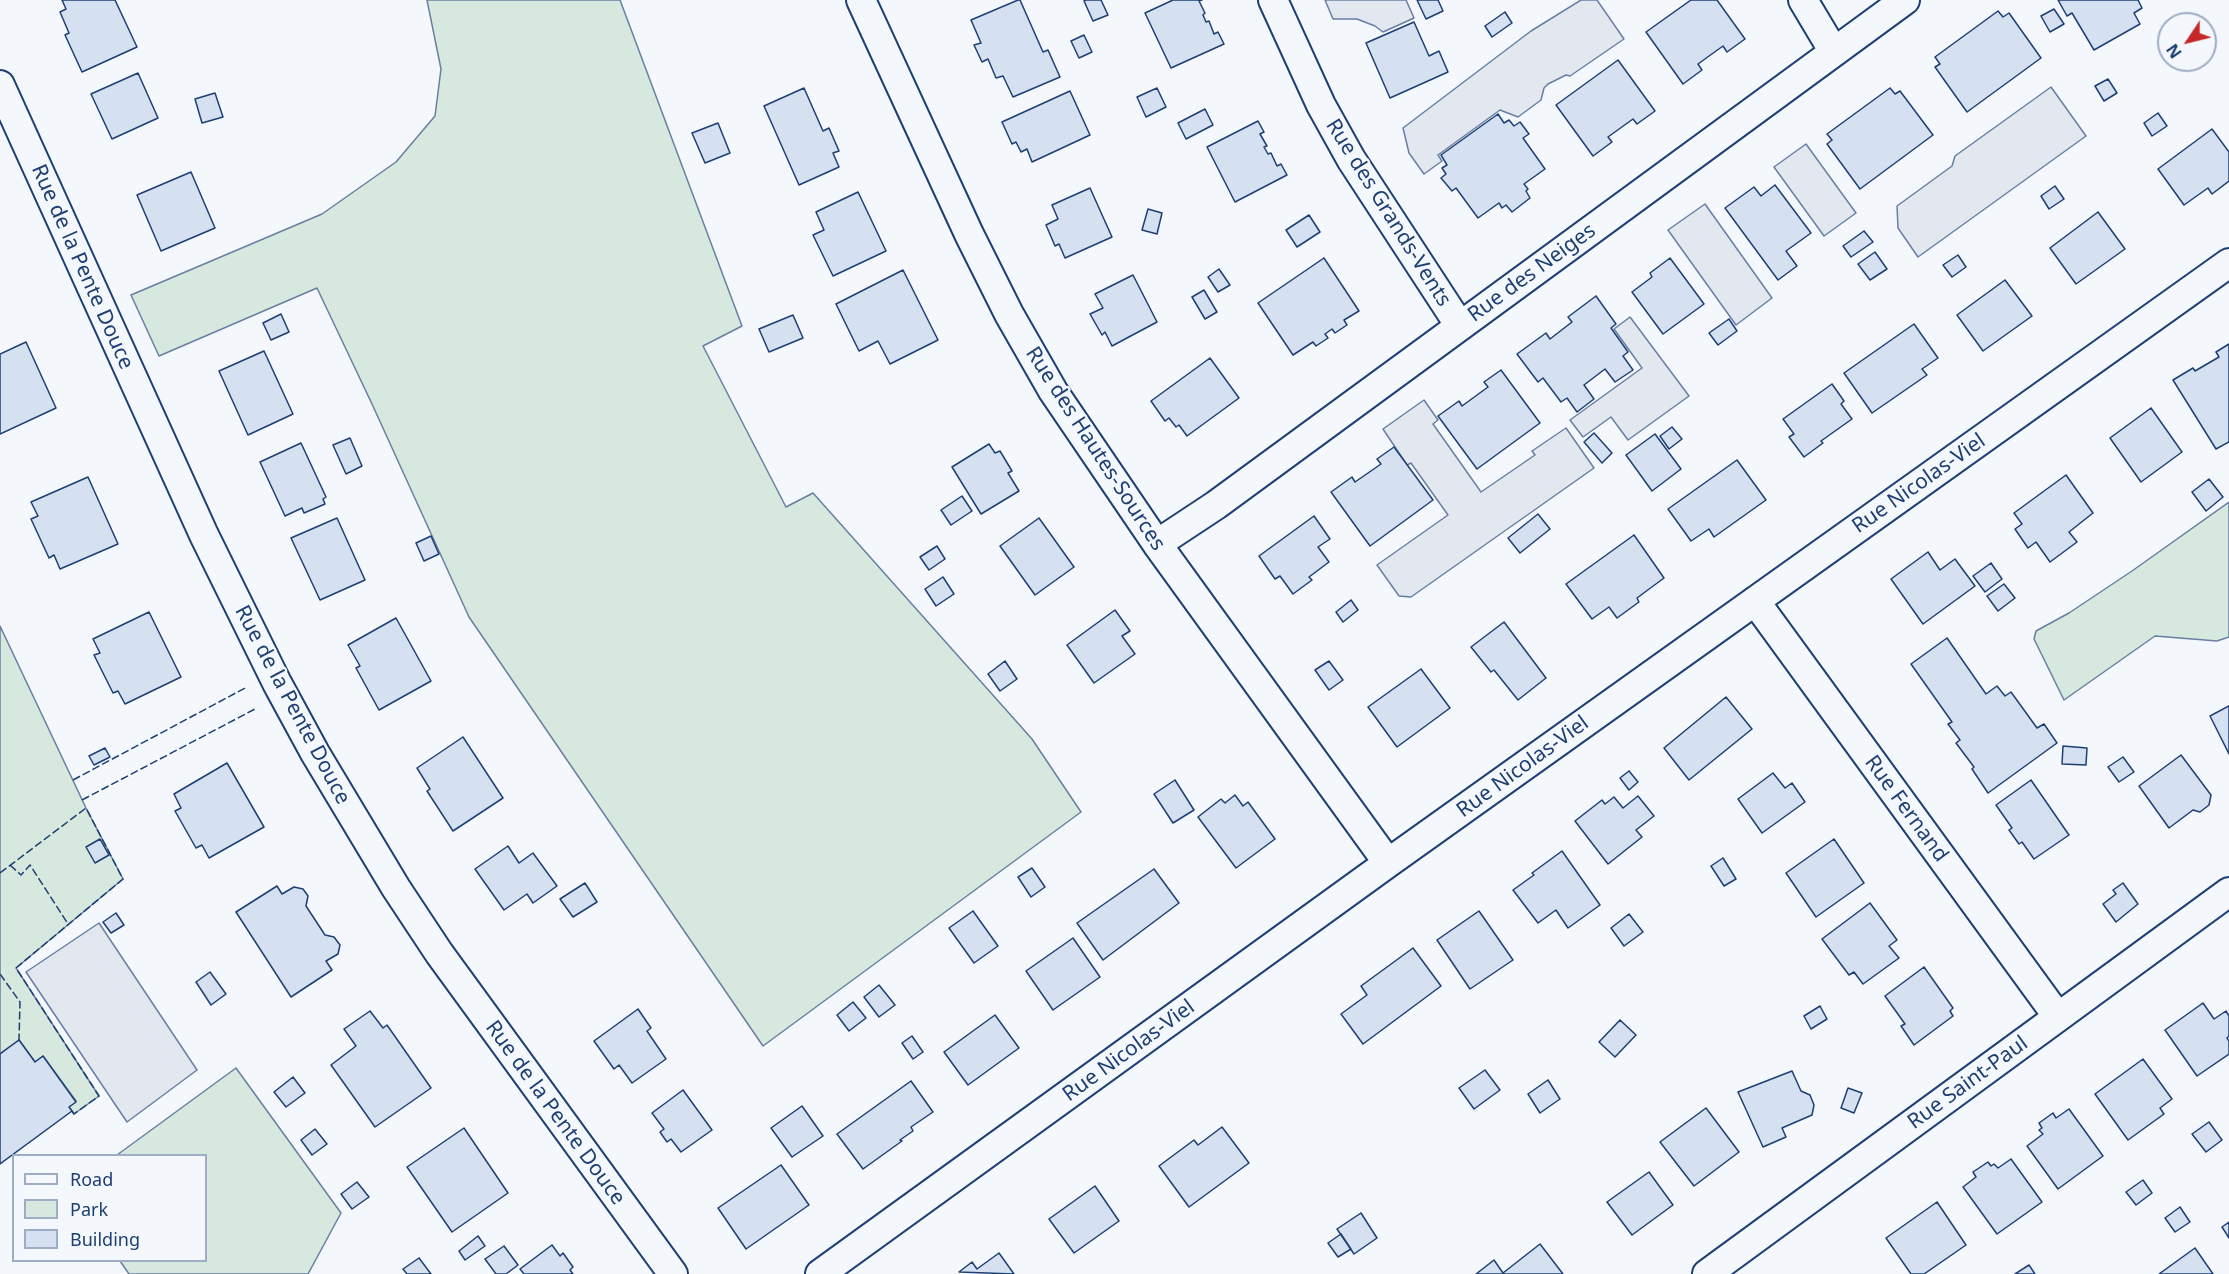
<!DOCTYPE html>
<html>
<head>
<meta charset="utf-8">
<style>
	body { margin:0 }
	#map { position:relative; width:2229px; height:1274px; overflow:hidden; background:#f4f7fb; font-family:"Noto Sans",sans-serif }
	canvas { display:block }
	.legend { position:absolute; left:12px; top:1154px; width:195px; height:108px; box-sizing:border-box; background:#f4f7fb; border:2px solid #9eadc5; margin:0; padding:8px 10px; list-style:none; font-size:18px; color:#1d3f73 }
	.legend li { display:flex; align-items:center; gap:12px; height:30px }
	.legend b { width:30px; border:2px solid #9eadc5 }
	.north { position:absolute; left:2157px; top:12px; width:60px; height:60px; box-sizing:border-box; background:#f4f7fb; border:2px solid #9eadc5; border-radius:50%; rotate:235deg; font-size:16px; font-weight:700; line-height:24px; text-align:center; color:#1d3f73 }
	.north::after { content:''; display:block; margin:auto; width:21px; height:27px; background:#c62828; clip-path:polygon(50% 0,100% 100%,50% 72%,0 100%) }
</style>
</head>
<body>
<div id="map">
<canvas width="2229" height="1274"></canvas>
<ul class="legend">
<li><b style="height:8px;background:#f4f7fb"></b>Road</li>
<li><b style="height:16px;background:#d7e8df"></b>Park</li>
<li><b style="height:16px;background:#d5e0f0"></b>Building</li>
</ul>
<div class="north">N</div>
</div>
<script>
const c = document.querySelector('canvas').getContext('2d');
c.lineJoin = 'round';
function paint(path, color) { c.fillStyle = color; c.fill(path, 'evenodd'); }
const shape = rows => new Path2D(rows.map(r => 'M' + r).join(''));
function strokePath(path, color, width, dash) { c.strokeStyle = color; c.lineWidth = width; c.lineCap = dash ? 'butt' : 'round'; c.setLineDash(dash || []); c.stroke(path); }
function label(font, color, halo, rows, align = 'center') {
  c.font = font + ' "Noto Sans",sans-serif'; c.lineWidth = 4.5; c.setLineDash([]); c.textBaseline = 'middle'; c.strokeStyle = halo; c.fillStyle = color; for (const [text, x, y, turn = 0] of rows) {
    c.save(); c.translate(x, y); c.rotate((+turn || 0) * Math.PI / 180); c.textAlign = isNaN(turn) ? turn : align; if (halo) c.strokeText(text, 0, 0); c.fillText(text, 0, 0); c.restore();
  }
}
const green = shape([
	[427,0,620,0,742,326,703,346,786,507,813,493,1032,739,1081,812,763,1046,469,617,372,404,317,288,159,356,131,295,322,214,396,162,435,116,441,69,427,0],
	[2229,502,2229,637,2217,641,2155,636,2064,700,2034,639,2036,631,2069,613,2132,571,2229,502],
	[0,626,86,808,123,879,16,968,99,1096,74,1114,69,1107,76,1101,43,1056,35,1062,19,1040,0,1054,0,626],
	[236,1068,341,1213,308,1274,129,1274,120,1261,206,1260,206,1156,117,1155,236,1068]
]);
paint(green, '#d7e8df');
strokePath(green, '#687fa3', 1.5);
const parking = shape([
	[1325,0,1406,0,1414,18,1383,32,1375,26,1357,19,1333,19,1325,0],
	[1581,0,1597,0,1624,39,1570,76,1566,75,1548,84,1544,88,1541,100,1518,117,1500,110,1438,155,1442,161,1424,174,1409,153,1403,128,1531,31,1581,0],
	[2051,87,2086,136,1918,257,1898,228,1897,206,1952,166,1955,156,2051,87],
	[1806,144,1856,213,1824,236,1774,167,1806,144],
	[1705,204,1772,298,1736,325,1668,230,1705,204],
	[1630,317,1689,396,1628,440,1611,417,1583,437,1570,420,1642,368,1614,329,1630,317],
	[1424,400,1438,420,1433,424,1481,492,1535,455,1532,451,1566,428,1594,468,1411,597,1399,596,1377,565,1448,515,1411,463,1407,465,1383,429,1424,400],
	[99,923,197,1070,127,1122,26,972,99,923]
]);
paint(parking, '#e3e8f0');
strokePath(parking, '#687fa3', 1.5);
const building = shape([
	[62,0,115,0,137,47,82,72,65,35,69,33,60,12,66,9,62,0],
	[1018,0,1020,0,1043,52,1048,50,1060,77,1013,97,1003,76,996,78,988,59,982,62,974,45,981,43,971,20,1018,0],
	[1086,0,1101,0,1108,15,1093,21,1084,1,1086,0],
	[1173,0,1202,0,1199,1,1205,13,1203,15,1206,22,1209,21,1214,34,1218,32,1224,44,1171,68,1145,13,1173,0],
	[1417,0,1438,0,1443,11,1426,19,1417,0],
	[1691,0,1717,0,1745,39,1727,52,1723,46,1698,64,1702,70,1683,84,1646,32,1691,0],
	[2058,0,2138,0,2142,8,2134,13,2140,24,2094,50,2072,13,2067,16,2058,0],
	[2054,9,2064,24,2050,32,2041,16,2054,9],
	[1998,11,2003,17,2009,13,2041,58,1967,112,1935,67,1940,64,1935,57,1998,11],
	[1505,12,1512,23,1492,37,1485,26,1505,12],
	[1414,22,1429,56,1439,51,1448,72,1390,98,1366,43,1414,22],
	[1084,35,1092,52,1079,58,1071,41,1084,35],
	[1618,60,1655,111,1637,124,1633,119,1608,137,1612,142,1593,156,1556,105,1618,60],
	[138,73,158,118,112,139,91,94,138,73],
	[2108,79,2117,93,2104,101,2095,86,2108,79],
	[804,88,823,131,829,128,839,151,833,153,839,167,799,185,764,106,804,88],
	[1157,88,1166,107,1146,117,1137,97,1157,88],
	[1890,88,1895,94,1900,91,1933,135,1860,189,1827,144,1832,140,1827,134,1890,88],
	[1070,91,1090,135,1032,162,1027,149,1021,152,1016,142,1012,144,1002,122,1070,91],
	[215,93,223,117,202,123,195,99,215,93],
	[1205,109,1213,125,1186,139,1178,123,1205,109],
	[2158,113,2167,126,2152,136,2144,123,2158,113],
	[1498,114,1504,123,1509,120,1514,126,1520,122,1529,134,1523,138,1545,169,1524,184,1528,189,1526,191,1530,198,1512,212,1506,205,1502,208,1499,203,1478,218,1456,188,1452,191,1441,178,1446,174,1442,168,1447,165,1441,155,1498,114],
	[1258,121,1264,132,1260,134,1267,146,1264,147,1268,154,1271,153,1277,166,1281,164,1287,175,1235,202,1207,147,1258,121],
	[718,123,730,153,705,163,692,133,718,123],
	[2212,129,2229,152,2229,181,2212,194,2208,188,2184,205,2158,169,2212,129],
	[191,172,215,228,161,251,137,195,191,172],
	[1775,185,1811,233,1786,251,1797,266,1778,280,1725,208,1754,187,1761,196,1775,185],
	[2055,186,2064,199,2049,209,2041,196,2055,186],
	[1090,188,1112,237,1065,258,1059,244,1055,246,1046,225,1058,219,1052,205,1090,188],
	[858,192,886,251,833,276,813,235,824,230,816,212,858,192],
	[1148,209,1162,213,1157,234,1142,230,1148,209],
	[2098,212,2125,249,2076,284,2050,248,2098,212],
	[1309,215,1320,232,1297,247,1286,230,1309,215],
	[1864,231,1873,242,1851,257,1843,246,1864,231],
	[1875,252,1887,269,1870,280,1858,264,1875,252],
	[1958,255,1966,267,1952,277,1943,265,1958,255],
	[1324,258,1359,311,1344,320,1347,325,1335,333,1332,329,1325,334,1328,338,1316,346,1313,342,1293,355,1258,303,1324,258],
	[1670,258,1704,304,1663,334,1632,292,1652,277,1650,273,1670,258],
	[1219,269,1230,285,1218,292,1208,277,1219,269],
	[903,270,938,340,890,364,878,341,859,351,836,304,903,270],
	[1133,275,1157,322,1112,346,1105,332,1102,335,1090,314,1103,308,1095,294,1133,275],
	[2005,280,2032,316,1983,351,1957,315,2005,280],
	[1204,290,1217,312,1205,319,1192,297,1204,290],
	[1596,296,1616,324,1611,328,1628,352,1623,356,1633,370,1615,382,1605,369,1584,385,1594,399,1577,412,1567,398,1561,402,1543,378,1538,382,1517,354,1546,333,1550,339,1572,322,1568,317,1596,296],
	[281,314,289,332,271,340,263,323,281,314],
	[793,315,803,338,769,352,759,329,793,315],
	[1729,319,1737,331,1718,345,1709,333,1729,319],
	[1914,324,1938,358,1922,369,1927,375,1872,413,1844,373,1914,324],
	[26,342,56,408,0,434,0,354,26,342],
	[2229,344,2229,442,2216,449,2173,380,2193,368,2195,371,2219,357,2216,352,2229,344],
	[264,351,293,414,248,435,219,371,264,351],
	[1210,358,1239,398,1187,436,1179,425,1176,427,1169,418,1165,421,1151,401,1210,358],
	[1501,370,1540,423,1477,469,1438,416,1459,401,1462,406,1488,387,1484,382,1501,370],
	[1832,384,1844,401,1841,404,1852,419,1821,441,1823,443,1804,457,1789,437,1794,434,1783,419,1832,384],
	[2151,408,2182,452,2141,482,2110,438,2151,408],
	[1672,427,1682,439,1669,449,1660,436,1672,427],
	[1594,433,1612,453,1602,463,1584,442,1594,433],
	[1655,434,1681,469,1652,491,1626,455,1655,434],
	[350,438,362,466,346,474,333,445,350,438],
	[301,443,326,497,323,499,325,504,304,513,302,508,285,516,260,462,301,443],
	[989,444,995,453,1000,451,1012,471,1008,473,1019,491,981,514,952,467,989,444],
	[1394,447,1433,500,1370,546,1331,492,1352,477,1355,482,1381,464,1377,459,1394,447],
	[1737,460,1766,500,1714,537,1709,529,1691,541,1668,509,1737,460],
	[2066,475,2093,513,2069,532,2077,542,2050,562,2036,542,2028,548,2015,529,2022,524,2014,513,2066,475],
	[88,477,118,544,60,569,54,555,49,558,31,519,38,516,31,502,88,477],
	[2209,479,2223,497,2206,511,2192,492,2209,479],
	[962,496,972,511,951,525,941,510,962,496],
	[1538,514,1550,529,1520,553,1508,538,1538,514],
	[1314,516,1330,539,1318,547,1329,562,1309,577,1312,580,1293,594,1280,576,1275,579,1259,556,1314,516],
	[337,518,365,580,320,600,291,538,337,518],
	[1039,518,1074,567,1035,595,1000,546,1039,518],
	[1634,535,1664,578,1637,598,1639,602,1617,618,1609,607,1592,619,1566,584,1634,535],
	[431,536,439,554,424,561,416,543,431,536],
	[937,546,945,559,929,570,920,557,937,546],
	[1928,552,1940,570,1955,559,1975,586,1923,624,1891,579,1928,552],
	[1991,563,2002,579,1985,592,1973,576,1991,563],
	[943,577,954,594,936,606,925,589,943,577],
	[2004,584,2015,598,1998,611,1987,596,2004,584],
	[1351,600,1358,610,1343,622,1336,612,1351,600],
	[1115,610,1130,631,1122,636,1135,654,1094,683,1067,645,1115,610],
	[149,612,181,677,125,704,118,691,113,693,94,655,100,653,93,639,149,612],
	[396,618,431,681,379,710,356,668,360,666,348,645,396,618],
	[1504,622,1546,678,1518,700,1494,670,1491,672,1471,647,1504,622],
	[1947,638,1986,694,1997,686,2005,696,2011,692,2037,728,2044,724,2057,743,1988,793,1972,769,1974,767,1956,743,1960,740,1948,724,1952,722,1911,664,1947,638],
	[1005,661,1017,679,1000,691,988,674,1005,661],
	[1329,661,1343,680,1329,690,1315,670,1329,661],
	[1421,669,1450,708,1397,747,1368,707,1421,669],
	[1726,697,1752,729,1689,780,1664,748,1726,697],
	[2229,706,2229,754,2210,716,2229,706],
	[463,737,503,798,453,831,427,791,430,789,417,768,463,737],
	[2063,746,2087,748,2086,765,2062,764,2063,746],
	[105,748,110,757,94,765,89,756,105,748],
	[2181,755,2211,795,2209,805,2200,812,2193,810,2169,828,2139,786,2181,755],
	[2123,757,2134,772,2119,782,2108,767,2123,757],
	[227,763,264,827,209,858,202,845,196,848,175,811,181,808,174,794,227,763],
	[1629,771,1638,782,1629,790,1620,778,1629,771],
	[1773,773,1785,788,1792,783,1805,802,1762,833,1738,799,1773,773],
	[1175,780,1194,810,1173,823,1154,794,1175,780],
	[2031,780,2069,835,2034,859,2022,842,2019,844,2009,830,2012,828,1996,805,2031,780],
	[1235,795,1243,806,1248,802,1275,839,1236,868,1198,817,1221,799,1225,803,1235,795],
	[1638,796,1654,816,1636,830,1642,837,1608,864,1575,821,1602,800,1605,804,1614,797,1623,808,1638,796],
	[100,839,109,855,95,863,86,847,100,839],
	[1834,839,1864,883,1816,917,1786,873,1834,839],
	[508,846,519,863,533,853,557,886,533,903,527,894,504,910,475,869,508,846],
	[1562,851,1600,905,1568,928,1556,910,1538,923,1513,890,1534,875,1532,873,1562,851],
	[1723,858,1736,879,1724,886,1711,866,1723,858],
	[1032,868,1045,887,1031,897,1018,877,1032,868],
	[1154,869,1179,903,1103,960,1077,923,1154,869],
	[585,883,597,902,573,917,560,899,585,883],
	[2123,883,2138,904,2116,922,2103,904,2116,894,2113,890,2123,883],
	[277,886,282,894,294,887,303,889,308,896,306,906,325,935,334,937,340,945,338,954,326,961,332,970,291,997,236,912,277,886],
	[1870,903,1897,940,1889,946,1899,958,1863,984,1854,972,1849,975,1822,939,1870,903],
	[973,911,998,946,974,963,949,928,973,911],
	[1479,911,1513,960,1470,989,1437,940,1479,911],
	[116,913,124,925,111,933,103,922,116,913],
	[1629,914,1643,932,1624,946,1611,928,1629,914],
	[1073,938,1100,977,1053,1010,1026,971,1073,938],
	[1413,948,1441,986,1363,1044,1341,1014,1367,995,1361,986,1413,948],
	[1924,967,1953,1008,1950,1011,1953,1016,1914,1045,1901,1026,1905,1024,1885,996,1924,967],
	[210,972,226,994,211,1005,196,982,210,972],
	[879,985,895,1005,879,1017,864,997,879,985],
	[853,1002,866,1018,849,1031,837,1015,853,1002],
	[2203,1003,2214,1019,2226,1011,2229,1016,2229,1036,2227,1038,2229,1041,2229,1054,2197,1076,2165,1030,2203,1003],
	[1820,1006,1827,1019,1811,1029,1804,1016,1820,1006],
	[638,1009,651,1028,647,1031,666,1059,632,1083,619,1065,614,1069,594,1041,638,1009],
	[370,1011,383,1028,387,1025,431,1088,375,1127,331,1065,356,1046,344,1029,370,1011],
	[995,1015,1019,1048,968,1085,944,1052,995,1015],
	[1620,1020,1636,1035,1615,1057,1599,1042,1620,1020],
	[912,1036,923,1052,913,1059,902,1043,912,1036],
	[19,1040,35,1062,43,1056,76,1102,69,1107,72,1111,0,1164,0,1054,19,1040],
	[2143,1059,2172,1099,2160,1108,2164,1114,2128,1140,2095,1094,2143,1059],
	[1485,1070,1500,1090,1474,1109,1459,1088,1485,1070],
	[1792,1071,1801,1091,1810,1095,1814,1105,1812,1115,1782,1128,1786,1137,1763,1147,1738,1092,1792,1071],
	[293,1077,305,1093,286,1107,274,1092,293,1077],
	[1548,1080,1560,1099,1540,1113,1528,1094,1548,1080],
	[911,1081,933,1112,911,1127,913,1131,900,1140,902,1141,863,1169,837,1134,911,1081],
	[1848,1088,1862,1093,1854,1113,1841,1108,1848,1088],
	[683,1090,712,1130,681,1152,671,1139,667,1142,660,1132,664,1129,652,1113,683,1090],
	[802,1106,823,1136,792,1157,771,1128,802,1106],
	[1706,1108,1739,1152,1694,1186,1660,1142,1706,1108],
	[2069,1109,2103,1156,2058,1189,2027,1146,2043,1134,2039,1130,2042,1128,2039,1123,2053,1113,2056,1118,2069,1109],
	[2209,1122,2222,1140,2206,1152,2192,1134,2209,1122],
	[1222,1127,1249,1163,1189,1207,1159,1166,1194,1140,1198,1145,1222,1127],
	[464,1128,508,1193,452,1232,407,1167,464,1128],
	[315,1129,327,1144,312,1155,301,1140,315,1129],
	[2011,1159,2042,1202,1997,1234,1963,1187,1976,1177,1973,1172,1988,1162,1991,1166,1994,1164,1998,1168,2011,1159],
	[781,1165,809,1205,746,1249,718,1208,781,1165],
	[1649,1172,1673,1205,1632,1235,1607,1202,1649,1172],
	[2143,1180,2152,1193,2136,1205,2126,1192,2143,1180],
	[357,1182,369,1197,352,1209,341,1194,357,1182],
	[1095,1186,1119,1221,1074,1253,1049,1219,1095,1186],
	[1937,1202,1966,1245,1924,1274,1911,1274,1886,1238,1937,1202],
	[2180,1207,2190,1222,2175,1232,2165,1218,2180,1207],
	[1361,1213,1377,1238,1354,1254,1337,1229,1361,1213],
	[2229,1222,2229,1238,2222,1227,2229,1222],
	[1341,1234,1351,1249,1338,1257,1328,1243,1341,1234],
	[478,1236,485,1246,465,1260,459,1251,478,1236],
	[1540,1244,1563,1274,1476,1274,1494,1260,1503,1273,1540,1244],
	[552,1245,560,1256,563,1253,573,1267,570,1270,573,1274,524,1274,520,1269,552,1245],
	[504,1246,518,1265,506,1274,496,1274,485,1259,504,1246],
	[2195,1248,2213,1274,2159,1274,2195,1248],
	[999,1253,1014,1274,959,1272,972,1262,977,1269,999,1253],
	[419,1258,431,1274,407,1274,403,1269,419,1258],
	[2029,1265,2035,1274,2015,1274,2029,1265]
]);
paint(building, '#d5e0f0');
strokePath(building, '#1d3f73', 1.5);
const minor = shape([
	[861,0,969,234,1009,314,1053,391,1157,544,1388,863],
	[1273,0,1321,105,1351,159,1460,326],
	[1803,0,1834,52],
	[0,85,204,535,277,683,315,753,396,888,439,953,673,1274],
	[1157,544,1216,505,1905,0],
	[1755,601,2058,1017],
	[820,1274,1388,863,2229,263],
	[1707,1274,2229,892]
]);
strokePath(minor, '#1d3f73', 32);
strokePath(minor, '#f4f7fb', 28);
strokePath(shape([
	[73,780,247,687],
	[82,800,255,709],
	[10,865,21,875,30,865,68,924],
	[0,873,86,808,123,879,16,968,99,1096,74,1114,72,1111],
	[0,974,20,1002,19,1040]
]), '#1d3f73', 1.5, [8, 3]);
label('21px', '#1d3f73', '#f4f7fb', [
	["Rue des Grands-Vents",1388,213,58],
	["Rue de la Pente Douce",82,267,66],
	["Rue des Neiges",1532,273,-36],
	["Rue des Hautes-Sources",1095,449,57],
	["Rue Nicolas-Viel",1919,484,-35],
	["Rue de la Pente Douce",292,705,62],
	["Rue Nicolas-Viel",1523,767,-36],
	["Rue Fernand",1906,809,54],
	["Rue Nicolas-Viel",1129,1051,-36],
	["Rue Saint-Paul",1968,1083,-36],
	["Rue de la Pente Douce",555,1113,54]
]);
</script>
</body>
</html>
